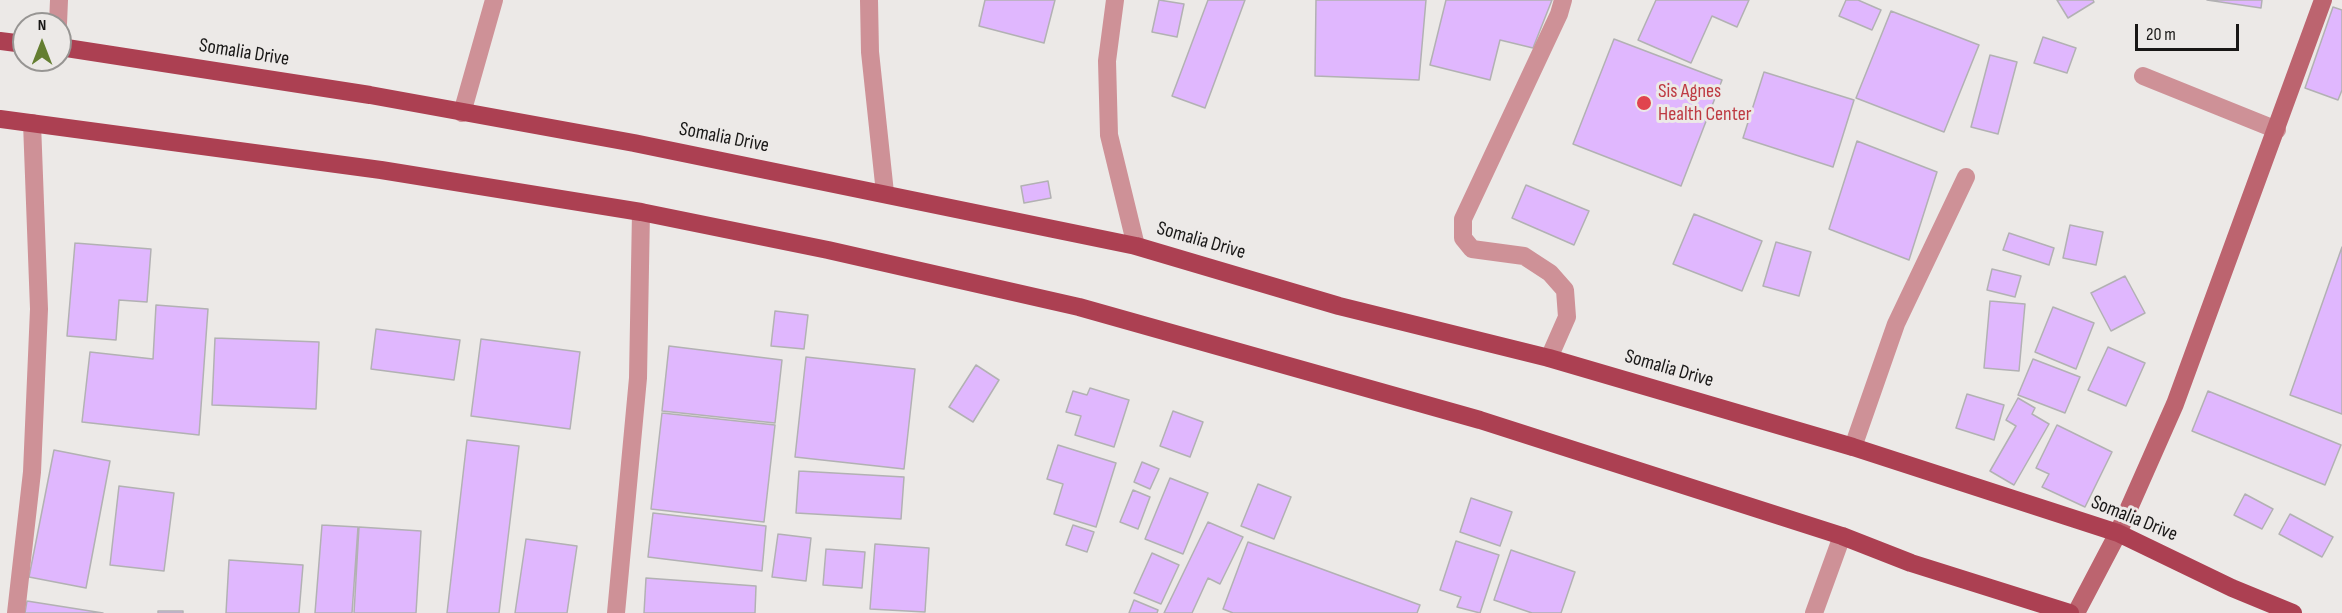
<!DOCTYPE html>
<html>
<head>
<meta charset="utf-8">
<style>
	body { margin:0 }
	#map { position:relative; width:2342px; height:613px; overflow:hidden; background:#ece9e7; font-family:"Sofia Sans Condensed",sans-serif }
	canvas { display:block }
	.north { position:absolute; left:12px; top:12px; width:60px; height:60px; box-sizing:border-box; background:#ece9e7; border:2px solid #979593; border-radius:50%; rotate:0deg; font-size:16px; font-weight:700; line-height:24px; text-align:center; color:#181716 }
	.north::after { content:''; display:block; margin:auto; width:21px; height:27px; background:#647e31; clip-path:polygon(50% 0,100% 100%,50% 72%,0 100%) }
	.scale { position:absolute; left:2135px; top:24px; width:104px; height:27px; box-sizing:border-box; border:3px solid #181716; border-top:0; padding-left:8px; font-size:18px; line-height:21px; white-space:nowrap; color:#181716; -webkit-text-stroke:4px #ece9e7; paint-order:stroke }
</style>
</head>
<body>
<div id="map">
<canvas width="2342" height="613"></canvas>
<div class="north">N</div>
<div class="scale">20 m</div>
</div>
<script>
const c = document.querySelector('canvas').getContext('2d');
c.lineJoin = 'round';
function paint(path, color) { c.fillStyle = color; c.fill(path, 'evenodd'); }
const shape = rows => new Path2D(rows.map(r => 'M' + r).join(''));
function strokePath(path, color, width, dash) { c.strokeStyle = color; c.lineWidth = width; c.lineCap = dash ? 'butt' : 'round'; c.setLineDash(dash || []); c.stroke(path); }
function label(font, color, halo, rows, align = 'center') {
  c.font = font + ' "Sofia Sans Condensed",sans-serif'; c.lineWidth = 6; c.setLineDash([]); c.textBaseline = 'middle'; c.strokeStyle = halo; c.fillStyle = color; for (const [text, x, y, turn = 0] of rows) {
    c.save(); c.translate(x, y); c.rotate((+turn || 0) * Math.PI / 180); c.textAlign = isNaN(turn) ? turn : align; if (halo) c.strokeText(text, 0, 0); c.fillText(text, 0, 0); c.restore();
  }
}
const building = shape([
	[985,0,1055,0,1044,43,979,26,985,0],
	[1159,0,1184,4,1177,37,1152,32,1159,0],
	[1208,0,1245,0,1205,108,1172,96,1208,0],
	[1316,0,1426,0,1419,80,1315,76,1316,0],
	[1446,0,1552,0,1533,48,1500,40,1490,80,1430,65,1446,0],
	[1656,0,1749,0,1737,27,1712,16,1691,63,1638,40,1656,0],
	[1846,0,1858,0,1881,10,1872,30,1839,16,1846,0],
	[2057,0,2093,0,2094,2,2068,18,2057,0],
	[2207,0,2262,0,2261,8,2207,0],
	[2333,7,2342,10,2342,90,2338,100,2305,88,2333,7],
	[1891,11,1979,45,1944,132,1856,98,1891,11],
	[2043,37,2076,48,2067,73,2034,63,2043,37],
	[1614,39,1722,80,1681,186,1573,144,1614,39],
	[1990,55,2017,62,1998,134,1971,127,1990,55],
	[1764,72,1854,100,1833,167,1743,138,1764,72],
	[1857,141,1937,172,1909,260,1829,229,1857,141],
	[1048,181,1051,198,1024,203,1021,186,1048,181],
	[1526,185,1589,211,1574,245,1512,218,1526,185],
	[1694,214,1762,241,1742,291,1673,264,1694,214],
	[2070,225,2103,232,2096,265,2063,258,2070,225],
	[2009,233,2054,248,2049,265,2003,250,2009,233],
	[1776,242,1811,252,1799,296,1763,286,1776,242],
	[75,243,151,249,147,302,119,300,116,340,67,336,75,243],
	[2342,247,2342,414,2290,395,2342,247],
	[1992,269,2021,276,2015,297,1987,290,1992,269],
	[2125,276,2145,313,2111,331,2091,293,2125,276],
	[1990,301,2025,304,2019,371,1984,368,1990,301],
	[156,305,208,309,199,435,82,422,90,352,153,359,156,305],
	[2053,307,2094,323,2076,369,2035,352,2053,307],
	[775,311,808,315,804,349,771,346,775,311],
	[376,329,460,340,454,380,371,369,376,329],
	[215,338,319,342,316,409,212,405,215,338],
	[481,339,580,352,570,429,471,416,481,339],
	[669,346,782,360,775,423,662,411,669,346],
	[2108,347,2145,363,2126,406,2088,390,2108,347],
	[806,357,915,369,904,469,795,457,806,357],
	[2033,359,2080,377,2065,413,2018,395,2033,359],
	[976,365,999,380,973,422,949,407,976,365],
	[1090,388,1129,400,1114,447,1075,435,1081,416,1066,412,1073,391,1087,395,1090,388],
	[2208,391,2341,445,2325,485,2192,431,2208,391],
	[1967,394,2004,405,1994,440,1956,428,1967,394],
	[2018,398,2035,408,2032,414,2049,424,2014,485,1990,471,2016,426,2006,420,2018,398],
	[1173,411,1203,422,1190,457,1160,446,1173,411],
	[662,413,775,425,764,522,651,509,662,413],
	[2057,425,2112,452,2085,507,2042,487,2049,474,2036,468,2057,425],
	[467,440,519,446,499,613,447,613,467,440],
	[1058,445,1116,463,1096,527,1054,514,1063,484,1047,479,1058,445],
	[54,450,110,461,86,588,29,577,54,450],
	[1142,462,1159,469,1150,489,1134,482,1142,462],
	[799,471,904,477,901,519,796,513,799,471],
	[1170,478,1208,493,1183,554,1145,539,1170,478],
	[1258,484,1291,497,1274,539,1241,526,1258,484],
	[119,486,174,493,164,571,110,565,119,486],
	[1133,490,1150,497,1138,529,1120,522,1133,490],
	[2245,494,2273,509,2262,529,2234,515,2245,494],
	[1471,498,1512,512,1500,546,1460,532,1471,498],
	[653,513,766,526,762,571,648,557,653,513],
	[2290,514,2333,537,2322,557,2279,534,2290,514],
	[1208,522,1243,537,1220,584,1208,578,1192,613,1164,613,1208,522],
	[322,525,358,527,352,613,315,613,322,525],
	[1073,525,1094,532,1087,552,1066,545,1073,525],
	[359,527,421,531,416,613,354,613,359,527],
	[778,534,811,538,806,581,772,577,778,534],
	[526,539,577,546,567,613,515,613,526,539],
	[1456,541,1499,555,1480,613,1457,607,1461,597,1440,590,1456,541],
	[1248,542,1420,605,1417,613,1233,613,1223,609,1248,542],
	[875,544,929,548,925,612,870,609,875,544],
	[826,549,865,552,862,588,823,585,826,549],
	[1511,550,1575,572,1561,613,1532,613,1494,600,1511,550],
	[1152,553,1179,565,1161,604,1134,593,1152,553],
	[229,560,303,565,299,613,226,613,229,560],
	[646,578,756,586,755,613,644,613,646,578],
	[1134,600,1158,610,1157,613,1129,613,1134,600],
	[27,601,103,613,25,613,27,601],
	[158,611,183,611,183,613,158,613,158,611]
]);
paint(building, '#e0b7fe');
strokePath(building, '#b2b1b3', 1.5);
strokePath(shape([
	[869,0,870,52,885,193],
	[1115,0,1107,61,1109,135,1136,246],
	[58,24,59,0],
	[2143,76,2277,130],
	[462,113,494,0],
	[1549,358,1567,317,1565,290,1550,273,1524,256,1472,249,1463,238,1463,219,1559,14,1563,0],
	[1853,447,1896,324,1966,177],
	[16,613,32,472,39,309,32,123],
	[616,613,638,378,641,212],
	[1814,613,1842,536]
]), '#ce9197', 18);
strokePath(shape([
	[2076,613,2118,533,2175,404,2323,0]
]), '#bc646f', 18);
strokePath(shape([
	[0,41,24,44],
	[60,47,370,95,634,143,1136,246,1339,306,1549,358,1853,447,2118,533,2232,588,2293,613],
	[0,119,381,170,641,212,828,250,1079,307,1480,420,1842,536,1911,563,2070,613]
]), '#ac4052', 18);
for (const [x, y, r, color] of [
	[1644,103,8,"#e0444e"]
]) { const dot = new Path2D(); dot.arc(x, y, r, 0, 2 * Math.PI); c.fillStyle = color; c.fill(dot); strokePath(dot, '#ece9e7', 2); }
label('20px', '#181716', '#ece9e7', [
	["Somalia Drive",244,53,9],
	["Somalia Drive",724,138,11],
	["Somalia Drive",1201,241,16],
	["Somalia Drive",1669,369,16],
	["Somalia Drive",2134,519,22]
]);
label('20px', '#be3a42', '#ece9e7', [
	["Sis Agnes",1658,92],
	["Health Center",1658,115]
], 'left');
</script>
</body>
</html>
